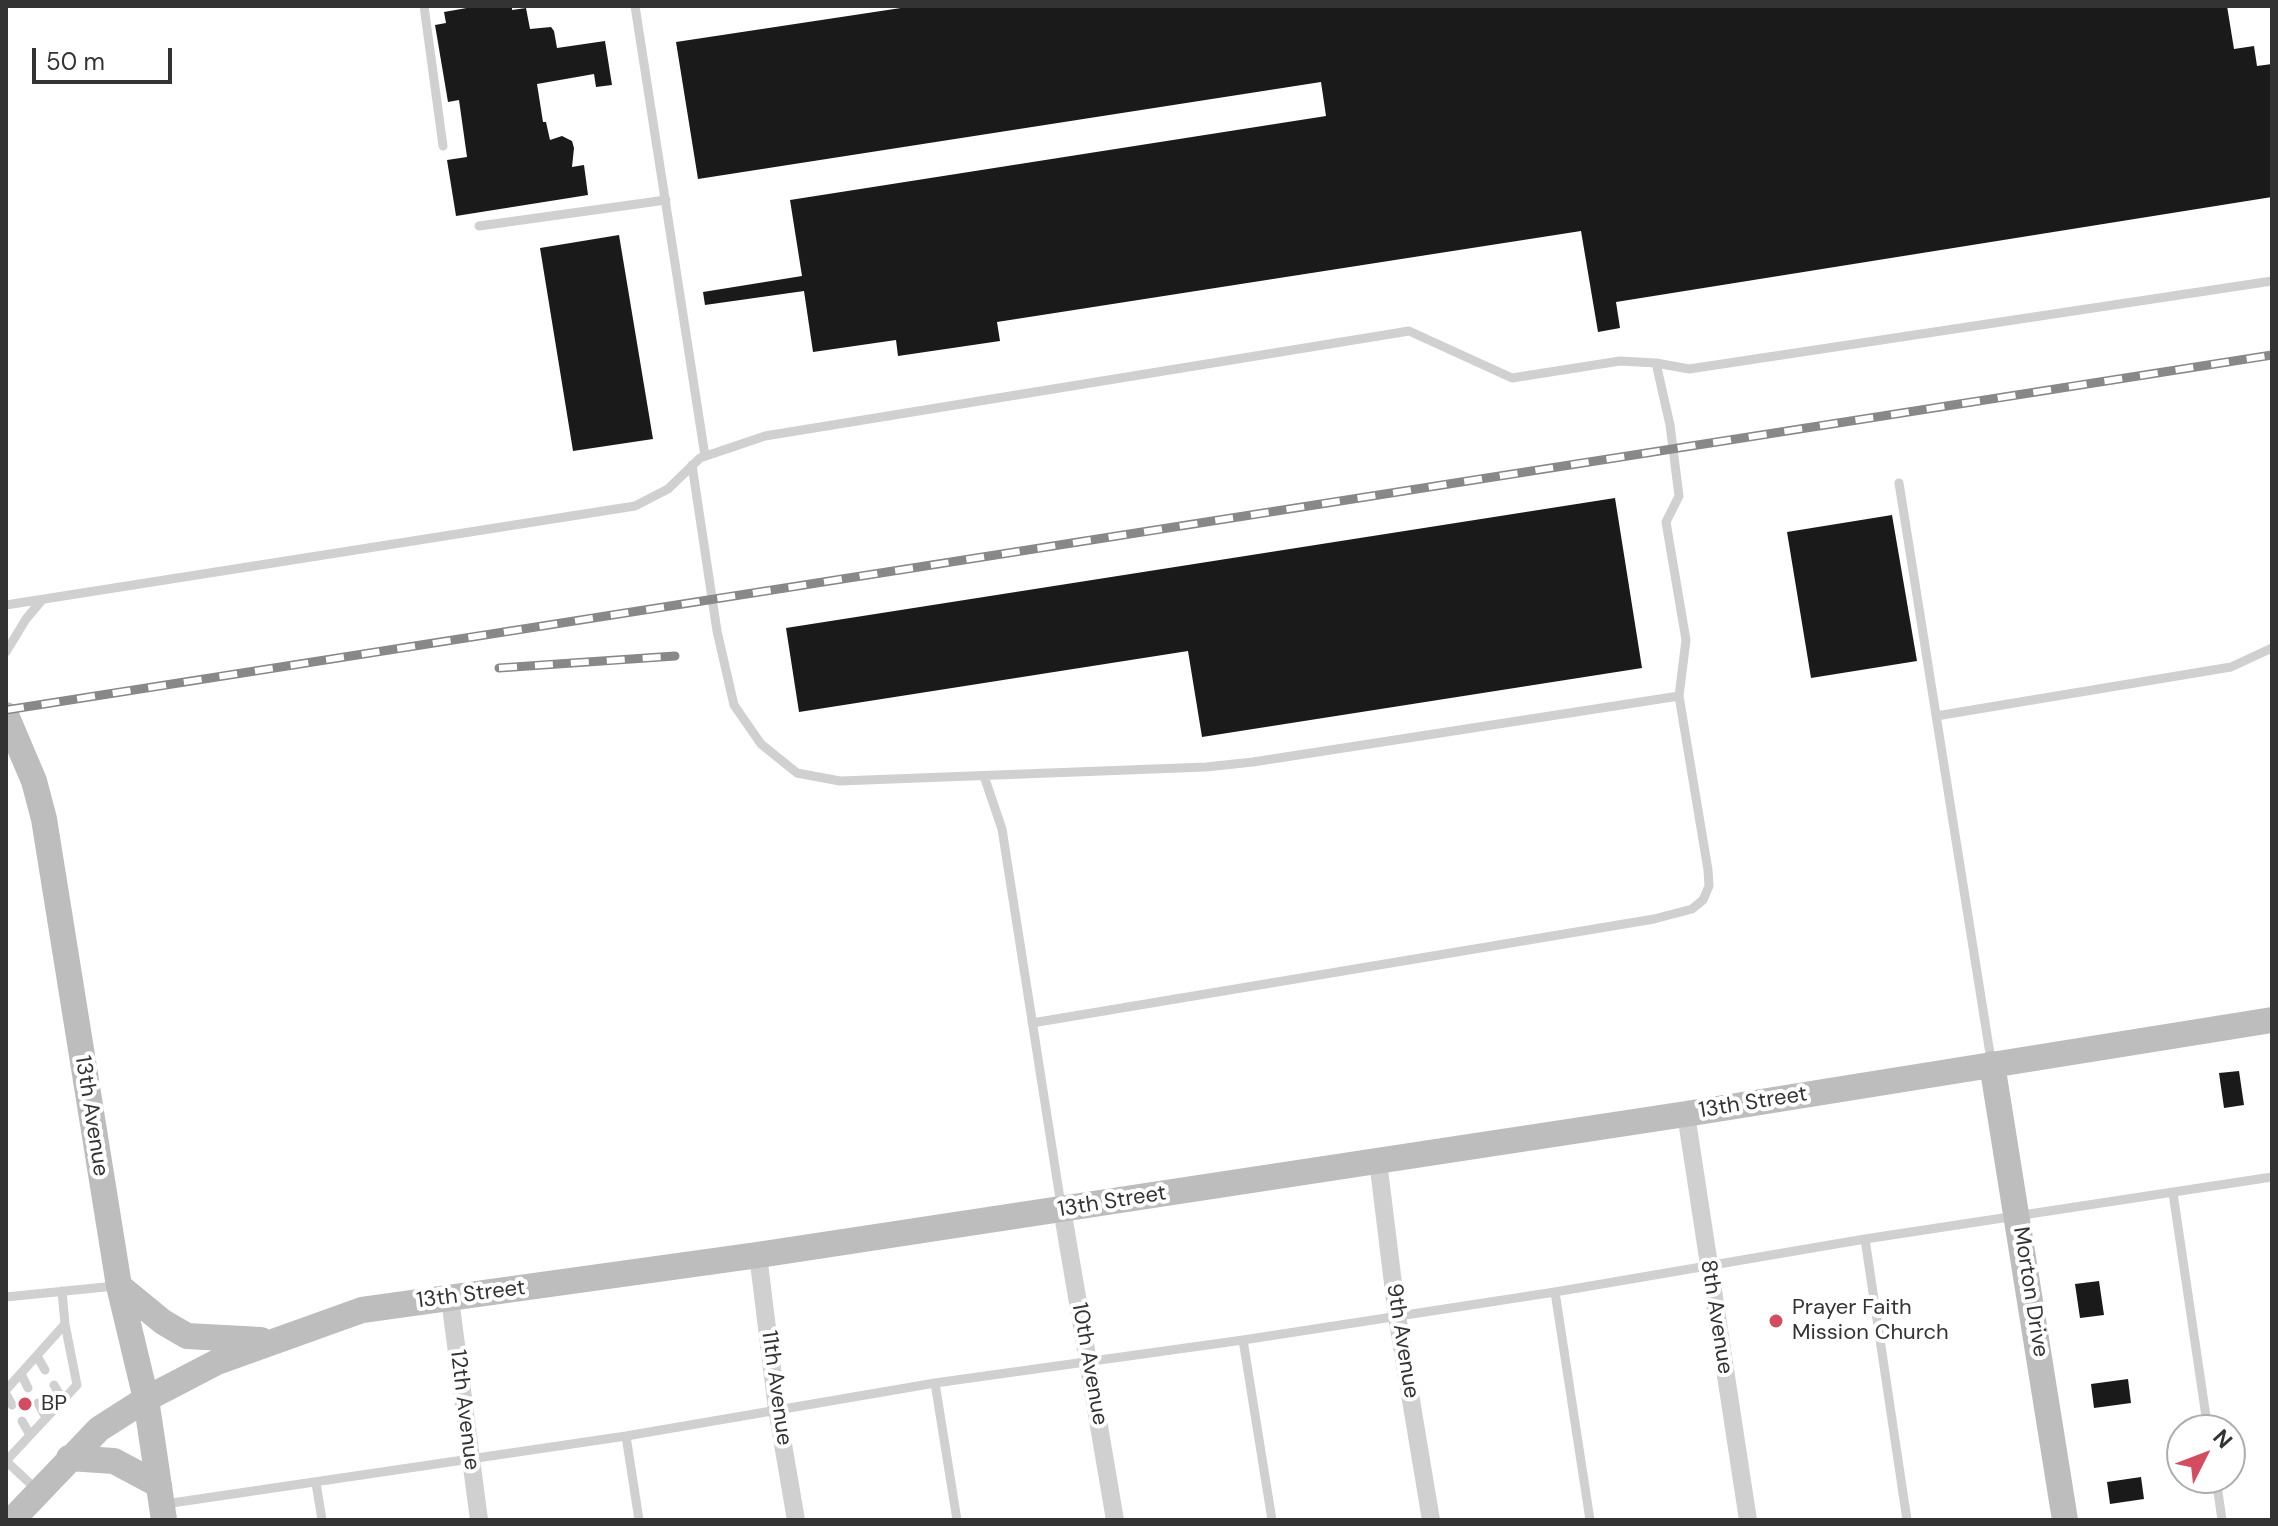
<!DOCTYPE html>
<html>
<head>
<meta charset="utf-8">
<style>
	body { margin:0 }
	#map { position:relative; width:2278px; height:1526px; overflow:hidden; background:#fff; font-family:"DM Sans",sans-serif }
	canvas { display:block }
	.frame { position:absolute; inset:0; border:8px solid #333; pointer-events:none }
	.north { position:absolute; left:2166px; top:1414px; width:80px; height:80px; box-sizing:border-box; background:#fff; border:2px solid #adadad; border-radius:50%; rotate:48deg; font-size:22px; font-weight:700; line-height:32px; text-align:center; color:#333 }
	.north::after { content:''; display:block; margin:auto; width:28px; height:36px; background:#d34c60; clip-path:polygon(50% 0,100% 100%,50% 72%,0 100%) }
	.scale { position:absolute; left:32px; top:48px; width:140px; height:36px; box-sizing:border-box; border:4px solid #333; border-top:0; padding-left:10px; font-size:24px; line-height:28px; white-space:nowrap; color:#333; -webkit-text-stroke:6px #fff; paint-order:stroke }
</style>
</head>
<body>
<div id="map">
<canvas width="2278" height="1526"></canvas>
<div class="frame"></div>
<div class="north">N</div>
<div class="scale">50 m</div>
</div>
<script>
const c = document.querySelector('canvas').getContext('2d');
c.lineJoin = 'round';
function paint(path, color) { c.fillStyle = color; c.fill(path, 'evenodd'); }
const shape = rows => new Path2D(rows.map(r => 'M' + r).join(''));
function strokePath(path, color, width, dash) { c.strokeStyle = color; c.lineWidth = width; c.lineCap = dash ? 'butt' : 'round'; c.setLineDash(dash || []); c.stroke(path); }
function label(font, color, halo, rows, align = 'center') {
  c.font = font + ' "DM Sans",sans-serif'; c.lineWidth = 8; c.setLineDash([]); c.textBaseline = 'middle'; c.strokeStyle = halo; c.fillStyle = color; for (const [text, x, y, turn = 0] of rows) {
    c.save(); c.translate(x, y); c.rotate((+turn || 0) * Math.PI / 180); c.textAlign = isNaN(turn) ? turn : align; if (halo) c.strokeText(text, 0, 0); c.fillText(text, 0, 0); c.restore();
  }
}
paint(shape([
	[478,6,512,6,512,10,526,8,530,29,551,27,554,31,557,48,605,41,612,85,596,87,594,74,537,84,543,122,546,122,550,140,562,136,572,141,574,148,572,167,584,165,588,195,456,216,447,160,467,157,459,100,448,102,435,25,446,23,444,12],
	[914,6,2227,6,2234,49,2254,46,2257,66,2272,64,2272,197,1616,302,1620,328,1598,332,1581,231,997,322,1000,341,898,356,896,340,813,352,804,291,705,305,703,292,802,276,790,200,1326,116,1321,82,698,179,676,42],
	[619,235,653,439,573,451,540,248],
	[1615,498,1642,668,1202,737,1188,651,799,712,786,628],
	[1892,515,1917,661,1811,678,1787,532],
	[2239,1071,2244,1105,2224,1108,2219,1073],
	[2099,1281,2104,1315,2080,1318,2075,1284],
	[2128,1379,2131,1403,2094,1408,2091,1384],
	[2141,1477,2144,1499,2110,1504,2107,1482]
]), '#1a1a1a');
strokePath(shape([
	[424,6,443,146],
	[635,6,705,456],
	[479,226,666,200],
	[692,465,717,631,734,705,761,744,797,773,840,781,1206,767,1253,762,1679,696,1686,640,1666,522,1679,496,1670,425,1656,363],
	[1899,483,1991,1060],
	[6,605,635,506,668,489,700,458,765,436,1409,331,1512,378,1620,361,1656,363,1689,369,2272,281],
	[6,652,26,619,42,600],
	[1936,716,2231,667,2272,648],
	[984,776,1002,829,1061,1205],
	[1032,1023,1654,919,1692,909,1703,900,1709,886,1708,870,1679,696],
	[2173,1193,2208,1430],
	[1865,1239,1907,1520],
	[1555,1292,1590,1520],
	[6,1297,115,1286],
	[1243,1340,1272,1520],
	[37,1356,45,1370],
	[21,1374,28,1388],
	[935,1383,957,1520],
	[54,1385,63,1400],
	[6,1390,65,1324],
	[6,1394,12,1405],
	[38,1403,46,1418],
	[22,1421,30,1435],
	[626,1436,639,1520],
	[6,1461,77,1385,65,1324,62,1291],
	[6,1461,38,1491],
	[2216,1478,2222,1520],
	[316,1483,322,1520],
	[165,1504,626,1436,935,1383,1243,1340,1555,1292,1865,1239,2272,1177]
]), '#d0d0d0', 9);
strokePath(shape([
	[1686,1114,1748,1520],
	[1378,1161,1397,1316,1431,1520],
	[1062,1209,1115,1520],
	[758,1255,777,1409,796,1520],
	[450,1299,479,1520]
]), '#d0d0d0', 18);
strokePath(shape([
	[6,715,34,781,44,819,119,1286,146,1399,164,1520],
	[1992,1064,2065,1520],
	[119,1286,163,1322,187,1336,261,1340],
	[69,1458,114,1461,159,1485],
	[12,1520,99,1429,146,1399,217,1362,362,1310,758,1255,1686,1114,2272,1020]
]), '#bdbdbd', 26);
const rail = shape([
	[499,668,675,656],
	[6,710,2272,355]
]);
strokePath(rail, '#888', 9);
strokePath(rail, '#fff', 6, [18]);
for (const [x, y, r, color] of [
	[1776,1321,8,"#d34c60"],
	[25,1404,8,"#d34c60"]
]) { const dot = new Path2D(); dot.arc(x, y, r, 0, 2 * Math.PI); c.fillStyle = color; c.fill(dot); strokePath(dot, '#fff', 3); }
label('22px', '#333', '#fff', [
	["13th Street",1753,1103,-9],
	["13th Avenue",91,1116,81],
	["13th Street",1112,1202,-9],
	["Morton Drive",2030,1292,81],
	["13th Street",471,1295,-7],
	["8th Avenue",1716,1317,81],
	["9th Avenue",1402,1341,81],
	["10th Avenue",1089,1364,80],
	["11th Avenue",776,1388,82],
	["12th Avenue",464,1410,83]
]);
label('22px', '#333', '#fff', [
	["Prayer Faith",1792,1308],
	["Mission Church",1792,1333],
	["BP",41,1404]
], 'left');
</script>
</body>
</html>
